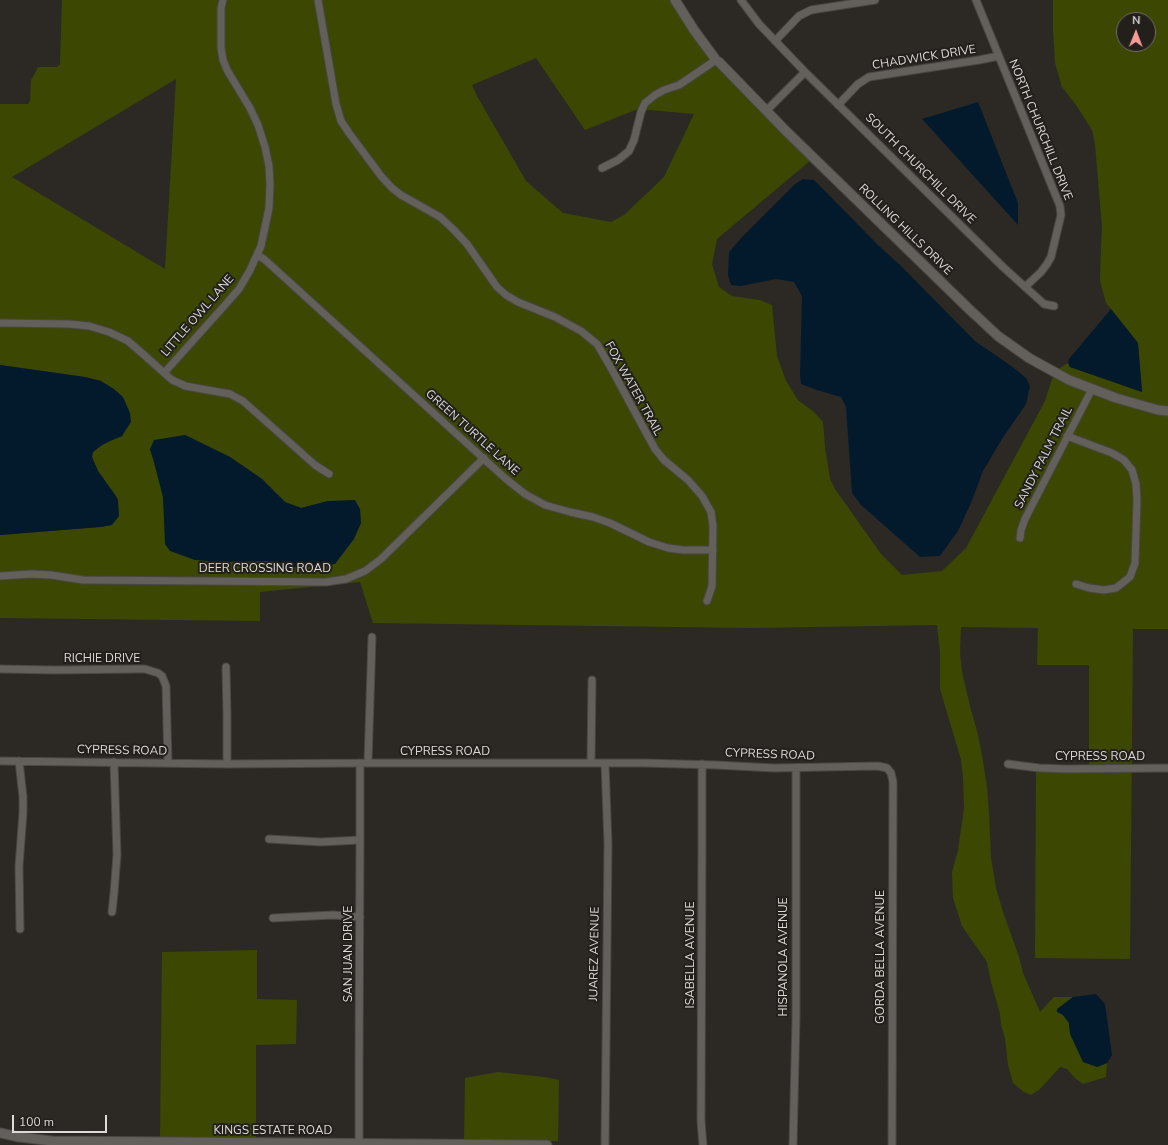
<!DOCTYPE html>
<html>
<head>
<meta charset="utf-8">
<style>
	body { margin:0 }
	#map { position:relative; width:1168px; height:1145px; overflow:hidden; background:#2c2925; font-family:"Nunito Sans",sans-serif }
	canvas { display:block }
	.north { position:absolute; left:1116px; top:12px; width:40px; height:40px; box-sizing:border-box; background:#23201c; border:1px solid #6d6b67; border-radius:50%; rotate:1deg; font-size:11px; font-weight:700; line-height:16px; text-align:center; color:#dddbd8 }
	.north::after { content:''; display:block; margin:auto; width:14px; height:18px; background:#f59b98; clip-path:polygon(50% 0,100% 100%,50% 72%,0 100%) }
	.scale { position:absolute; left:12px; top:1115px; width:95px; height:18px; box-sizing:border-box; border:2px solid #dddbd8; border-top:0; padding-left:5px; font-size:12px; line-height:14px; white-space:nowrap; color:#dddbd8; -webkit-text-stroke:3px #23201c; paint-order:stroke }
</style>
</head>
<body>
<div id="map">
<canvas width="1168" height="1145"></canvas>
<div class="north">N</div>
<div class="scale">100 m</div>
</div>
<script>
const c = document.querySelector('canvas').getContext('2d');
c.lineJoin = 'round';
function paint(path, color) { c.fillStyle = color; c.fill(path, 'evenodd'); }
const shape = rows => new Path2D(rows.map(r => 'M' + r).join(''));
function strokePath(path, color, width, dash) { c.strokeStyle = color; c.lineWidth = width; c.lineCap = dash ? 'butt' : 'round'; c.setLineDash(dash || []); c.stroke(path); }
function label(font, color, halo, rows, align = 'center') {
  c.font = font + ' "Nunito Sans",sans-serif'; c.lineWidth = 4; c.setLineDash([]); c.textBaseline = 'middle'; c.strokeStyle = halo; c.fillStyle = color; for (const [text, x, y, turn = 0] of rows) {
    c.save(); c.translate(x, y); c.rotate((+turn || 0) * Math.PI / 180); c.textAlign = isNaN(turn) ? turn : align; if (halo) c.strokeText(text, 0, 0); c.fillText(text, 0, 0); c.restore();
  }
}
paint(shape([
	[62,0,671,0,680,16,811,160,717,239,712,264,719,287,732,296,760,300,772,305,777,356,786,381,798,400,814,412,823,422,825,447,830,479,835,489,881,554,902,575,942,571,966,548,1045,401,1053,376,1168,415,1168,629,1133,629,1130,959,1035,958,1036,769,1089,769,1089,665,1037,665,1038,628,961,627,960,652,962,672,971,710,977,731,982,755,987,787,989,813,991,858,996,888,1003,912,1019,957,1023,973,1040,1012,1054,997,1073,997,1067,1002,1063,1015,1069,1023,1070,1034,1097,1067,1107,1063,1106,1077,1083,1084,1075,1078,1067,1069,1060,1067,1039,1090,1031,1095,1024,1092,1013,1083,1008,1065,1005,1038,1001,1025,1000,1014,991,982,987,962,962,926,953,898,952,872,958,850,964,808,963,778,961,760,940,689,940,653,937,625,751,628,373,623,360,582,260,592,260,621,0,618,0,535,100,527,112,525,104,479,98,471,92,458,93,452,102,445,110,441,122,436,101,381,85,377,0,365,0,104,28,104,30,101,31,80,35,73,38,67,57,67,60,64],
	[536,58,585,130,638,109,694,114,664,177,624,215,611,222,563,213,526,181,477,96,472,85],
	[176,79,165,269,12,177],
	[185,435,230,457,262,479,285,502,301,508,328,501,317,567,295,567,275,561,257,561,163,505,163,497,154,462,150,449],
	[1053,0,1168,0,1168,407,1159,406,1102,389,1057,370,1068,363,1070,367,1142,392,1138,343,1106,303,1100,281,1101,247,1102,227,1095,144,1092,130,1076,105,1062,87,1055,63,1053,30],
	[1124,20,1148,20,1148,44,1124,44],
	[257,950,257,999,297,1000,296,1044,256,1045,256,1139,160,1139,162,952],
	[498,1072,544,1077,559,1080,558,1141,464,1141,465,1078]
]), '#3c4801');
paint(shape([
	[978,102,1018,203,1018,225,922,119],
	[803,179,814,180,878,245,901,266,975,341,1014,368,1026,378,1030,386,1026,404,1002,439,983,471,971,503,958,531,940,556,920,557,861,505,852,493,846,407,841,397,817,390,801,384,800,374,802,296,794,282,776,279,741,286,731,285,728,275,729,252,743,236,794,185],
	[1111,309,1138,343,1142,392,1070,367,1068,363,1069,359],
	[0,365,85,377,101,381,114,389,123,397,130,413,131,422,122,436,110,441,102,445,93,452,92,457,98,471,116,496,118,500,119,516,112,525,100,527,0,535],
	[185,435,230,457,262,479,285,502,301,508,328,501,355,500,360,509,361,523,354,539,335,564,317,567,295,567,275,561,221,562,195,560,170,551,165,544,163,497,154,462,150,449,154,440],
	[1096,994,1105,1004,1112,1055,1107,1063,1097,1067,1083,1062,1070,1034,1069,1023,1063,1015,1057,1012,1057,1009,1073,997]
]), '#031a2d');
const minor = shape([
	[318,0,336,104,341,121,349,133,381,176,392,188,401,195,440,217,453,229,467,244,497,287,506,295,518,302,555,317,581,331,597,344,611,368,655,449,664,460,688,480,702,496,711,512,713,526,712,586,707,601],
	[741,0,759,24,805,72,1003,267,1044,304,1054,306],
	[976,0,1060,206,1061,215,1051,257,1047,264,1041,272,1025,287],
	[775,41,799,16,811,10,875,0],
	[838,105,858,84,869,77,979,60,999,56],
	[766,111,805,72],
	[602,168,618,160,629,151,634,140,641,112,645,103,655,95,664,90,679,85,716,60],
	[257,255,264,259,506,479,525,494,545,505,570,512,593,517,610,523,649,542,668,548,683,550,713,550],
	[0,323,69,324,89,326,109,332,128,341,143,354,172,380,179,383,185,386,230,394,243,401,315,465,329,474],
	[164,373,225,305,239,289,250,270,261,246,269,208,270,184,269,166,265,147,258,125,250,108,227,70,223,60,221,48,221,8,223,0],
	[1067,436,1112,453,1124,460,1132,470,1136,484,1137,500,1135,563,1130,577,1116,588,1104,590,1089,588,1076,584],
	[1020,538,1021,530,1025,519,1092,389],
	[0,576,31,574,51,575,83,580,326,582,346,579,365,571,381,559,484,458],
	[226,667,227,715,227,764],
	[0,669,55,670,138,669,145,669,158,673,162,676,166,686,168,763],
	[0,761,227,764,368,763,644,763,716,765,774,768,878,766,887,768,891,773,893,782,892,1145],
	[19,761,23,797,23,813,19,866,20,929],
	[368,763,372,637],
	[591,763,592,680],
	[605,763,608,844,605,1145],
	[702,764,702,838,701,1121,703,1145],
	[1008,764,1039,768,1065,769,1168,768],
	[269,839,321,842,360,840],
	[112,912,114,893,117,855,114,762],
	[273,918,333,915,360,917],
	[359,1145,359,1067,360,840,360,763],
	[793,1145,796,1018,796,768]
]);
const tertiary = shape([
	[675,0,694,30,716,60,719,62,787,132,970,310,998,336,1029,358,1069,380,1116,398,1158,410,1168,411],
	[0,1133,19,1137,52,1141,547,1145]
]);
strokePath(minor, '#494643', 9);
strokePath(tertiary, '#494643', 11);
strokePath(minor, '#635f5a', 7);
strokePath(tertiary, '#635f5a', 9);
label('12px', '#dddbd8', '#23201c', [
	["CHADWICK DRIVE",924,58,-9],
	["NORTH CHURCHILL DRIVE",1040,130,68],
	["SOUTH CHURCHILL DRIVE",920,169,45],
	["ROLLING HILLS DRIVE",905,230,44],
	["LITTLE OWL LANE",198,316,-49],
	["FOX WATER TRAIL",633,389,61],
	["GREEN TURTLE LANE",472,433,42],
	["SANDY PALM TRAIL",1044,458,-63],
	["DEER CROSSING ROAD",265,569],
	["RICHIE DRIVE",102,659],
	["CYPRESS ROAD",122,751,1],
	["CYPRESS ROAD",445,752],
	["CYPRESS ROAD",770,755,2],
	["CYPRESS ROAD",1100,757],
	["SAN JUAN DRIVE",349,954,-90],
	["JUAREZ AVENUE",595,954,-89],
	["ISABELLA AVENUE",691,955,-90],
	["HISPANOLA AVENUE",784,957,-90],
	["GORDA BELLA AVENUE",881,957,-90],
	["KINGS ESTATE ROAD",273,1131]
]);
</script>
</body>
</html>
